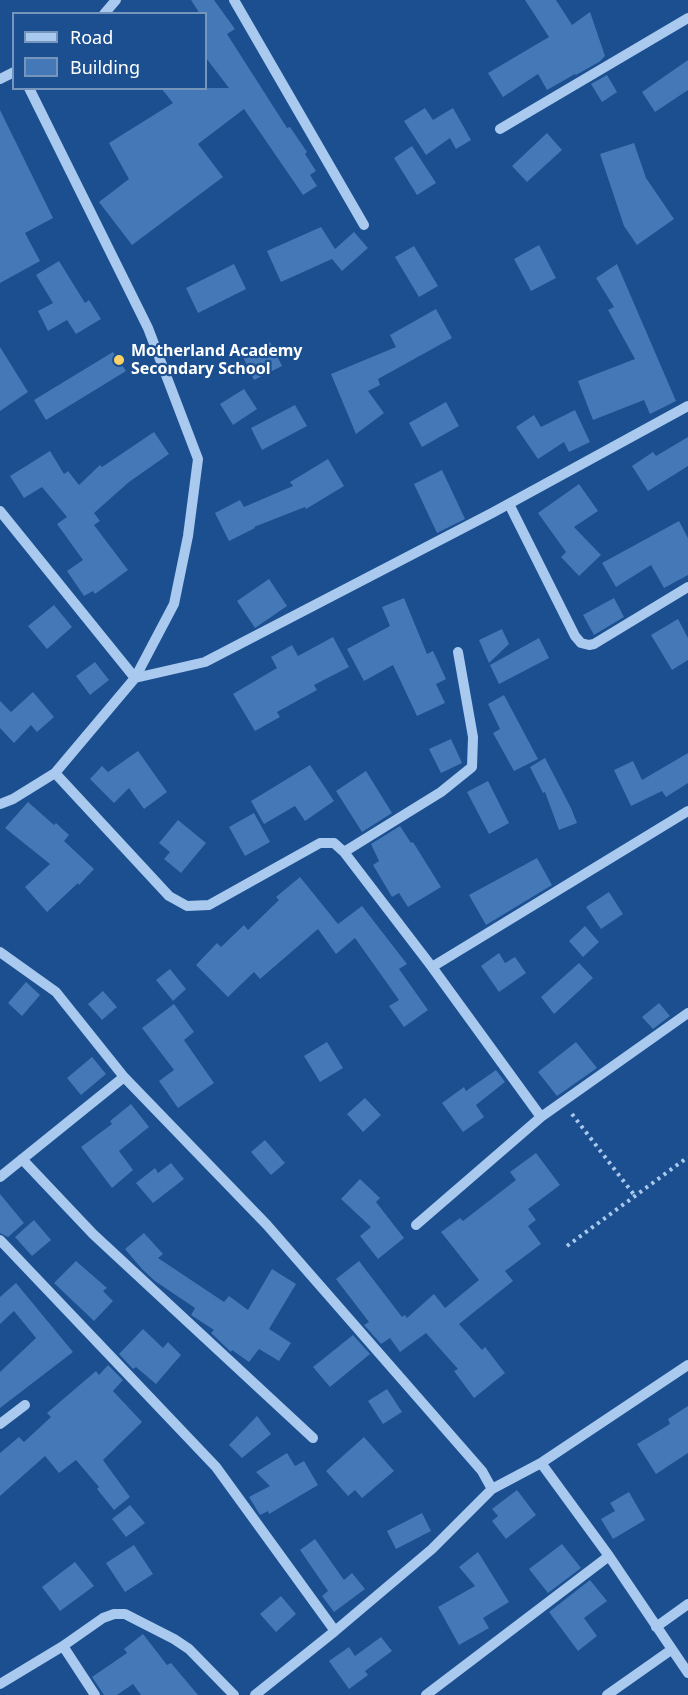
<!DOCTYPE html>
<html>
<head>
<meta charset="utf-8">
<style>
	body { margin:0 }
	#map { position:relative; width:688px; height:1695px; overflow:hidden; background:#1b4f8f; font-family:"Noto Sans",sans-serif }
	canvas { display:block }
	.legend { position:absolute; left:12px; top:12px; width:195px; height:78px; box-sizing:border-box; background:#1b4f8f; border:2px solid #7695bc; margin:0; padding:8px 10px; list-style:none; font-size:18px; color:#fff }
	.legend li { display:flex; align-items:center; gap:12px; height:30px }
	.legend b { width:30px; border:2px solid #7695bc }
</style>
</head>
<body>
<div id="map">
<canvas width="688" height="1695"></canvas>
<ul class="legend">
<li><b style="height:8px;background:#a9c9ee"></b>Road</li>
<li><b style="height:16px;background:#4478b7"></b>Building</li>
</ul>
</div>
<script>
const c = document.querySelector('canvas').getContext('2d');
c.lineJoin = 'round';
function paint(path, color) { c.fillStyle = color; c.fill(path, 'evenodd'); }
const shape = rows => new Path2D(rows.map(r => 'M' + r).join(''));
function strokePath(path, color, width, dash) { c.strokeStyle = color; c.lineWidth = width; c.lineCap = dash ? 'butt' : 'round'; c.setLineDash(dash || []); c.stroke(path); }
function label(font, color, halo, rows, align = 'center') {
  c.font = font + ' "Noto Sans",sans-serif'; c.lineWidth = 4.5; c.setLineDash([]); c.textBaseline = 'middle'; c.strokeStyle = halo; c.fillStyle = color; for (const [text, x, y, turn = 0] of rows) {
    c.save(); c.translate(x, y); c.rotate((+turn || 0) * Math.PI / 180); c.textAlign = isNaN(turn) ? turn : align; if (halo) c.strokeText(text, 0, 0); c.fillText(text, 0, 0); c.restore();
  }
}
paint(shape([
	[191,0,214,0,235,29,227,34,287,128,290,127,307,152,305,154,316,171,310,175,317,186,303,195,244,109,198,144,223,177,132,245,99,202,129,179,109,143,173,103,161,88,229,88,206,58,206,14,200,14],
	[525,0,556,0,572,25,590,12,605,56,599,62,576,75,575,74,547,90,538,74,503,97,488,73,549,37],
	[688,60,688,90,655,112,642,92],
	[607,75,617,92,602,102,591,84],
	[425,108,433,120,453,108,471,140,456,149,450,138,426,155,404,121],
	[0,110,53,218,25,233,40,261,0,283],
	[547,133,562,150,527,182,512,166],
	[634,143,646,178,674,219,637,245,624,226,600,154],
	[412,146,436,183,417,195,394,158],
	[321,227,335,249,354,232,368,248,342,271,332,259,281,282,267,251],
	[539,245,556,278,531,291,514,259],
	[414,246,438,286,419,297,395,257],
	[59,261,85,303,89,300,101,319,76,334,67,320,48,331,38,311,53,303,36,275],
	[234,264,246,289,198,313,186,288],
	[617,264,676,401,650,414,644,400,593,420,578,381,635,359,608,310,614,307,596,278],
	[436,309,452,338,378,379,380,385,368,391,384,413,356,434,331,374,396,347,390,335],
	[270,342,282,366,254,380,242,355],
	[0,347,28,392,0,411],
	[113,352,126,371,46,420,34,400],
	[244,389,257,409,233,425,220,404],
	[446,402,459,426,422,447,409,423],
	[295,405,307,426,262,450,251,428],
	[575,410,590,442,569,452,564,442,538,459,516,427,534,415,541,427],
	[154,432,169,454,129,482,94,513,100,521,94,525,128,570,95,594,93,591,84,596,67,571,83,560,57,524,67,517,42,487,24,498,10,476,50,451,64,474,68,471,79,485,100,465,102,467],
	[688,437,688,466,648,491,632,466,653,452,656,456],
	[328,459,344,486,306,509,305,507,254,527,255,528,229,541,215,513,240,500,244,507,293,486,290,482],
	[442,470,465,519,437,533,414,484],
	[579,484,598,511,574,527,601,555,579,576,561,557,566,552,538,513],
	[679,521,688,538,688,575,664,588,651,565,616,587,602,563],
	[269,579,287,606,255,628,237,601],
	[404,598,427,654,433,651,446,679,436,684,445,703,417,716,393,665,364,681,347,649,390,626,382,607],
	[614,598,624,617,594,635,583,615],
	[54,605,72,627,47,649,28,626],
	[678,619,688,638,688,660,672,670,651,635],
	[502,629,509,644,489,663,479,640],
	[333,637,349,667,314,685,317,690,277,712,280,717,255,731,233,694,277,668,271,657,292,645,298,656],
	[539,638,549,658,499,684,490,665],
	[95,662,109,680,90,695,76,676],
	[33,692,54,717,37,732,31,725,14,743,0,728,0,701,11,712],
	[504,695,538,759,514,771,493,733,500,729,488,704],
	[451,739,462,763,441,773,429,749],
	[138,751,167,792,144,809,129,788,114,803,90,779,102,766,108,772],
	[688,753,688,783,666,797,662,791,631,806,614,770,633,761,642,780],
	[545,758,571,808,577,823,559,830,545,792,543,793,530,767],
	[310,765,334,801,305,821,295,806,264,824,251,801],
	[366,771,392,813,362,832,336,791],
	[488,781,509,823,489,834,467,792],
	[28,802,54,825,56,823,69,835,64,841,94,869,79,885,78,883,47,912,25,887,50,864,5,828],
	[254,813,270,842,245,856,229,827],
	[178,820,206,843,181,873,164,859,170,852,159,843],
	[400,826,411,843,413,842,441,887,408,907,399,893,392,897,373,865,379,861,371,844],
	[537,858,552,885,486,925,469,895],
	[300,877,338,924,362,906,407,964,399,969,428,1010,404,1027,389,1006,399,1000,355,938,336,954,318,929,260,979,254,972,228,997,196,965,217,943,221,947,244,925,248,930,279,900,276,897],
	[609,892,623,914,601,929,586,907],
	[585,926,599,942,583,957,569,941],
	[499,953,505,963,515,957,526,973,499,992,481,966],
	[579,963,593,978,554,1014,541,997],
	[170,969,186,989,173,1001,156,980],
	[26,982,40,995,22,1016,8,1003],
	[103,991,117,1007,102,1020,88,1004],
	[659,1003,670,1016,653,1029,642,1017],
	[174,1004,194,1032,184,1040,214,1083,178,1108,159,1081,174,1070,142,1028],
	[327,1042,343,1068,320,1082,304,1056],
	[576,1042,597,1068,557,1096,538,1072],
	[92,1057,106,1074,81,1095,67,1078],
	[496,1070,505,1082,476,1105,484,1117,463,1132,442,1103,464,1087,466,1091],
	[365,1098,381,1115,363,1132,347,1114],
	[131,1104,149,1127,119,1151,133,1170,112,1188,81,1147,112,1124,110,1121],
	[265,1140,285,1163,271,1175,251,1152],
	[536,1153,560,1185,528,1209,536,1220,528,1226,541,1244,505,1271,513,1281,459,1324,482,1350,485,1347,505,1373,474,1398,454,1371,458,1369,426,1333,400,1352,390,1338,381,1344,364,1325,369,1322,336,1279,359,1261,402,1317,405,1315,407,1318,434,1294,445,1308,479,1280,441,1232,460,1218,463,1221,516,1180,510,1172],
	[171,1163,184,1179,153,1203,136,1183,155,1168,158,1173],
	[360,1179,380,1198,376,1202,404,1238,378,1259,360,1236,371,1227,341,1199],
	[0,1194,24,1223,8,1237,0,1233],
	[34,1220,51,1240,32,1256,15,1237],
	[144,1233,163,1254,158,1258,224,1302,229,1296,248,1310,272,1269,296,1284,269,1329,291,1343,279,1361,259,1349,249,1362,232,1350,231,1352,211,1333,214,1330,191,1315,195,1308,155,1281,142,1269,125,1249],
	[76,1261,107,1288,103,1291,113,1301,94,1321,54,1283],
	[16,1283,73,1352,0,1408,0,1372,36,1338,14,1311,0,1324,0,1297],
	[143,1329,163,1348,168,1342,181,1355,156,1384,136,1367,133,1369,119,1354],
	[353,1335,370,1354,330,1387,313,1367],
	[108,1365,123,1380,113,1391,142,1422,103,1460,130,1497,114,1510,97,1489,99,1487,76,1460,59,1473,45,1456,0,1496,0,1453,19,1437,24,1442,51,1417,47,1413,96,1371,99,1375],
	[387,1389,402,1412,383,1424,368,1401],
	[688,1406,688,1453,656,1474,637,1444,670,1424,668,1419],
	[257,1416,271,1434,242,1458,229,1445],
	[364,1437,394,1471,362,1498,355,1490,348,1496,326,1471],
	[287,1453,295,1466,304,1461,318,1485,269,1514,268,1511,260,1515,249,1497,270,1486,256,1472],
	[517,1490,536,1515,506,1539,492,1521,498,1516,492,1509],
	[629,1492,645,1520,613,1539,601,1519,615,1511,610,1503],
	[130,1505,145,1523,126,1537,112,1519],
	[422,1513,431,1531,396,1549,387,1531],
	[315,1539,344,1580,352,1573,365,1589,334,1612,322,1596,328,1591,300,1550],
	[562,1544,581,1568,548,1593,529,1569],
	[134,1545,153,1574,125,1592,106,1563],
	[478,1552,509,1602,483,1618,489,1628,459,1645,438,1607,475,1586,459,1567],
	[75,1562,94,1586,60,1611,42,1587],
	[590,1580,607,1601,584,1618,597,1636,578,1651,549,1612],
	[281,1596,296,1614,276,1632,260,1614],
	[143,1634,167,1665,171,1663,198,1695,141,1695,133,1684,117,1695,104,1695,92,1677,127,1653,124,1649],
	[381,1637,392,1651,365,1671,368,1675,349,1689,329,1661,349,1647,355,1656]
]), '#4478b7');
strokePath(shape([
	[572,1114,635,1196],
	[567,1246,688,1157]
]), '#a9c9ee', 4, [3, 4.5]);
strokePath(shape([
	[234,0,364,225],
	[104,14,116,0],
	[0,79,14,72],
	[500,129,688,18],
	[509,504,575,636,581,643,589,645,594,644,688,587],
	[0,511,135,678,205,662,492,513,688,406],
	[55,773,169,896,187,906,209,905,320,843,334,843,344,852,432,967,541,1117],
	[0,804,13,799,55,773,135,678,174,604,188,536,198,459,148,328,29,88],
	[344,852,441,792,472,767,473,737,458,652],
	[0,952,56,992,124,1077,267,1225,482,1471,492,1489,541,1463,688,1365],
	[432,967,688,811],
	[22,1159,93,1234,313,1438],
	[0,1177,124,1077],
	[416,1225,541,1117,688,1013],
	[0,1240,216,1467,335,1631,432,1549,492,1489],
	[0,1424,25,1405],
	[541,1463,609,1556,688,1673],
	[656,1627,688,1604],
	[63,1646,95,1695],
	[0,1684,63,1646,103,1618,114,1614,125,1614,174,1639,189,1649,234,1695],
	[255,1695,335,1631],
	[426,1695,609,1556],
	[607,1695,671,1650]
]), '#a9c9ee', 10);
for (const [x, y, r, color] of [
	[119,360,6,"#ffd166"]
]) { const dot = new Path2D(); dot.arc(x, y, r, 0, 2 * Math.PI); c.fillStyle = color; c.fill(dot); strokePath(dot, '#1b4f8f', 2); }
label('bold 16px', '#fff', '#1b4f8f', [
	["Motherland Academy",131,351],
	["Secondary School",131,369]
], 'left');
</script>
</body>
</html>
